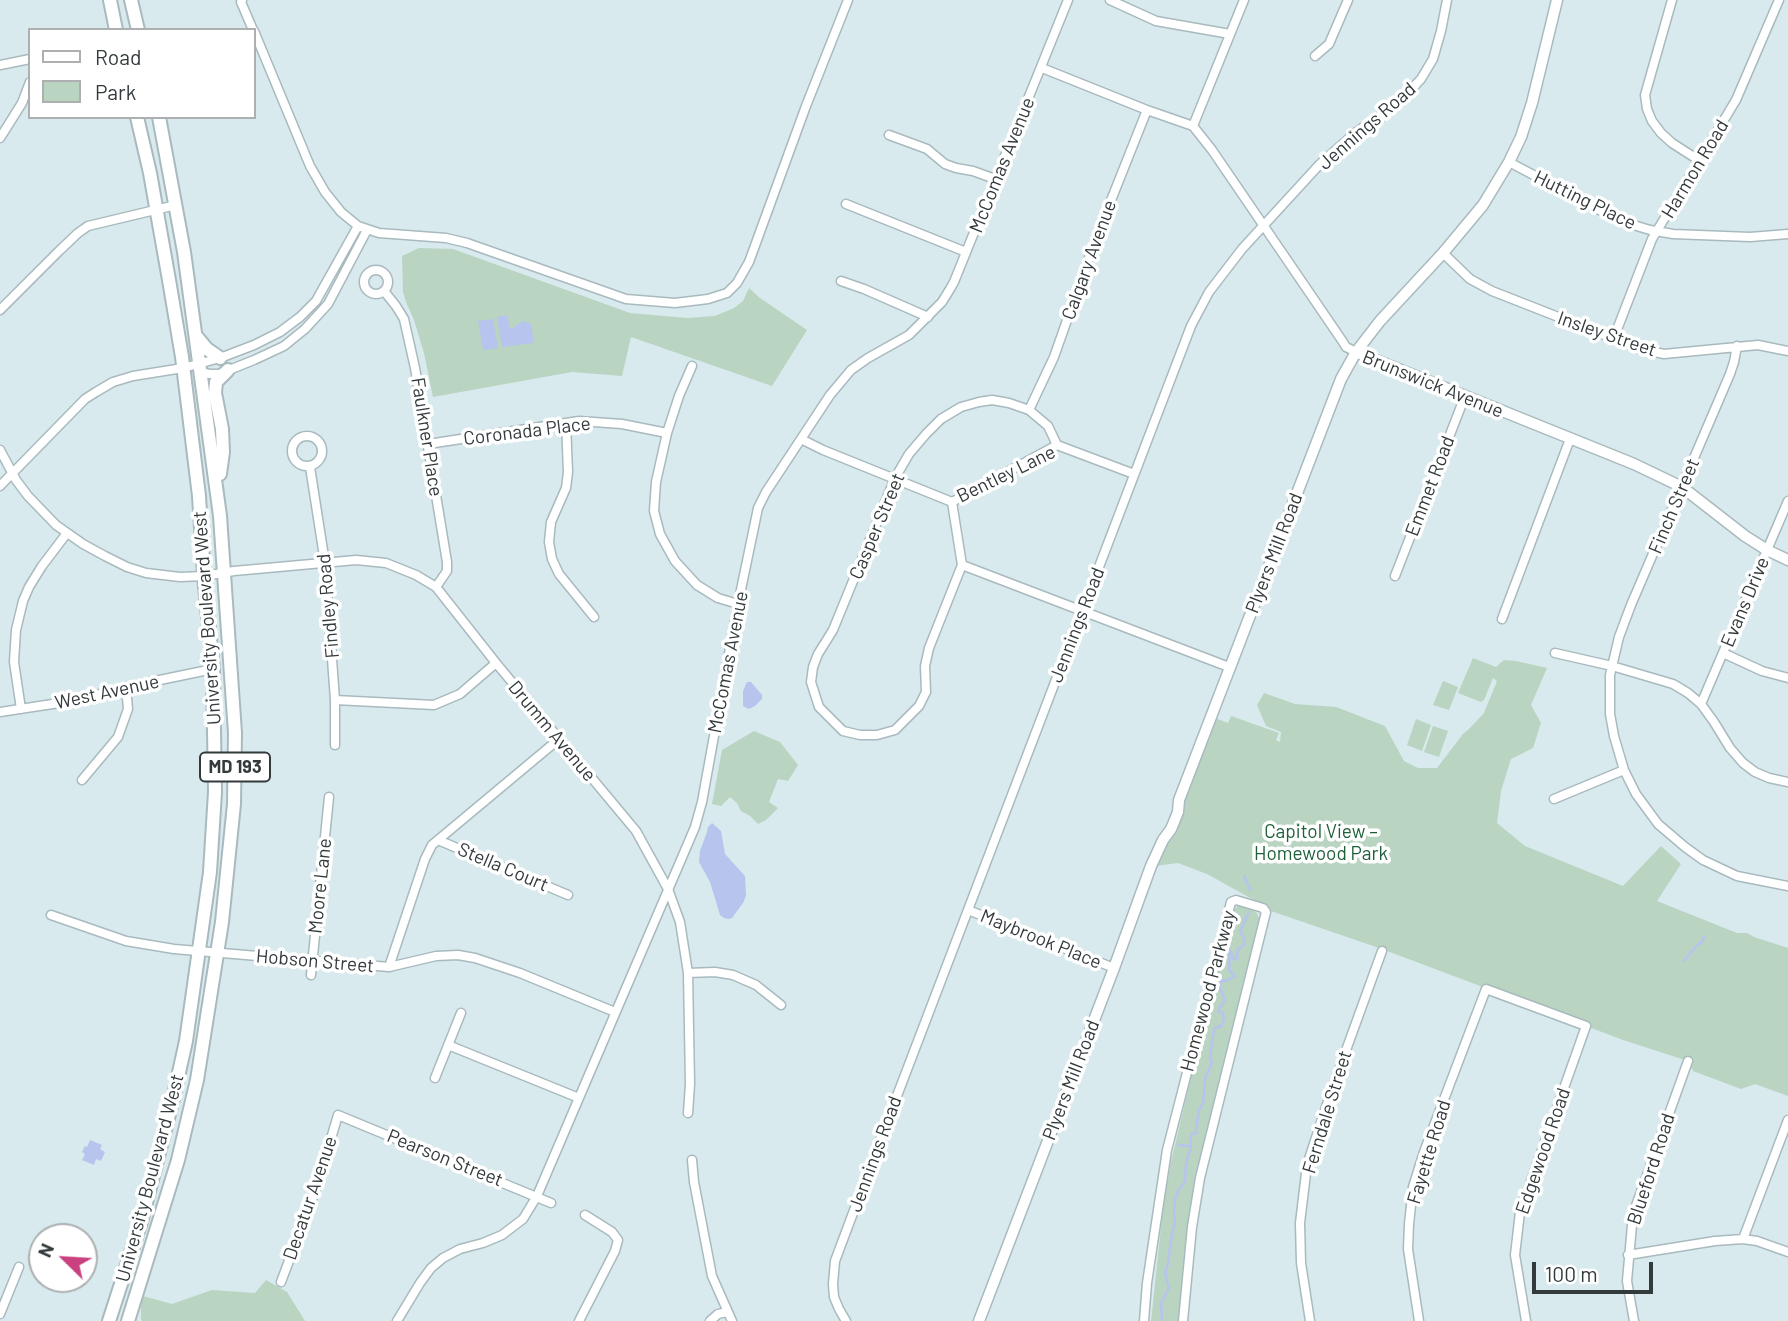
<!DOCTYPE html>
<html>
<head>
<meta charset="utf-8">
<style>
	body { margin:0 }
	#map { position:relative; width:1788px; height:1321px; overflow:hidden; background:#d8eaee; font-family:Barlow,sans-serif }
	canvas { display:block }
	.legend { position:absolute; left:28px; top:28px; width:228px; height:91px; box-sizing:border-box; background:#fff; border:2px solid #adb0b1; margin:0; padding:9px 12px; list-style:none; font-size:21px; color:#333a3c }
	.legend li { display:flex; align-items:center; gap:14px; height:35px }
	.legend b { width:35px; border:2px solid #adb0b1 }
	.north { position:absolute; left:28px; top:1223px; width:70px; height:70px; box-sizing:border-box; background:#fff; border:2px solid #adb0b1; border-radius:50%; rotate:294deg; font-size:19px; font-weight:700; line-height:28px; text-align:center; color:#333a3c }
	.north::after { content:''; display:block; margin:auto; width:24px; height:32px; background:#c9427f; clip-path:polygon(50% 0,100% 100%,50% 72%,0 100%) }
	.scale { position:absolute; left:1532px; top:1262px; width:121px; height:32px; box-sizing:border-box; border:4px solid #333a3c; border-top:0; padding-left:9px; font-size:21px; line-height:24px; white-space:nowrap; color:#333a3c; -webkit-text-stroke:5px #fff; paint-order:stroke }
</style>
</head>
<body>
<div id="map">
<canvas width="1788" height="1321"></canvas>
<ul class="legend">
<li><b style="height:9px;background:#fff"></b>Road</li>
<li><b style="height:19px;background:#b9d4c1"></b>Park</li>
</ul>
<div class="north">N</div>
<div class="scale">100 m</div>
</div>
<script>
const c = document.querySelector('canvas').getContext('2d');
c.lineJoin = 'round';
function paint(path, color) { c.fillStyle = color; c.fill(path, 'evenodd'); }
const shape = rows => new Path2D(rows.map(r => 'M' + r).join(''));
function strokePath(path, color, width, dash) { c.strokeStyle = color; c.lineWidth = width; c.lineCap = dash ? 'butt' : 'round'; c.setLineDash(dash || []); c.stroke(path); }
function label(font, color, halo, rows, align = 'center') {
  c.font = font + ' Barlow,sans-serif'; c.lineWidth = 7; c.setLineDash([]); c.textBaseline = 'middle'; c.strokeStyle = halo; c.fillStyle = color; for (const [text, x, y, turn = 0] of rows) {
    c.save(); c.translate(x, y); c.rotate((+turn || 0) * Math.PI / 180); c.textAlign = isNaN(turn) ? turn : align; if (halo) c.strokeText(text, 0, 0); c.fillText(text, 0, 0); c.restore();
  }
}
paint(shape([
	[419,248,453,249,630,313,687,318,715,316,734,308,743,301,749,288,760,298,807,330,772,386,631,337,622,376,572,372,433,397,424,353,414,320,406,302,403,292,402,256],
	[1473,658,1496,667,1504,660,1516,661,1547,668,1531,705,1541,723,1533,748,1511,759,1501,791,1497,823,1525,846,1623,886,1661,846,1681,864,1657,901,1737,933,1747,933,1754,937,1788,948,1788,1096,1755,1084,1741,1089,1693,1071,1688,1061,1623,1040,1382,949,1268,910,1254,900,1207,874,1178,863,1154,866,1210,716,1228,723,1231,716,1279,733,1276,740,1280,742,1281,732,1266,726,1257,705,1264,693,1295,704,1336,707,1385,726,1404,761,1418,768,1437,768,1463,734,1470,728,1484,713,1497,681,1493,678,1484,700,1481,702,1458,693],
	[1443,681,1458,687,1449,710,1433,705],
	[1416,719,1431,725,1422,751,1407,745],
	[1433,726,1448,731,1439,757,1424,752],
	[754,731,780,742,798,765,788,781,778,779,769,802,778,808,766,820,758,824,750,816,741,811,737,803,730,797,721,806,712,804,722,750],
	[1239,905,1254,911,1257,913,1260,921,1190,1214,1179,1321,1151,1321,1163,1208,1171,1162,1207,1010,1232,911],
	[266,1280,287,1292,305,1321,142,1321,141,1319,141,1303,143,1296,172,1304,212,1290,255,1293]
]), '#b9d4c1');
paint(shape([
	[507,315,510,328,513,328,523,321,531,324,534,343,502,347,497,317],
	[493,319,498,348,483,350,478,321],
	[747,682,751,682,762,695,762,699,755,706,749,709,743,706,743,691],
	[712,823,721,831,725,854,745,876,746,896,743,903,732,918,729,919,724,918,720,915,710,882,699,862,700,851,707,832,708,827],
	[90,1140,102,1145,100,1149,105,1152,101,1161,96,1159,94,1165,82,1160,85,1154,82,1152,85,1146,87,1147]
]), '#b6c4ee');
strokePath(shape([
	[1244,876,1250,890],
	[1684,961,1697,945,1702,942,1704,937],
	[1179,1145,1189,1146],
	[1162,1321,1161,1303,1169,1288,1165,1273,1168,1264,1172,1233,1175,1222,1174,1211,1175,1199,1178,1191,1185,1182,1186,1164,1191,1147,1190,1141,1192,1134,1196,1133,1199,1110,1203,1104,1205,1079,1212,1062,1210,1058,1213,1034,1216,1027,1220,1027,1222,1024,1224,1017,1223,1013,1219,1012,1218,1010,1224,1002,1224,997,1219,987,1221,981,1228,980,1235,976,1229,970,1230,950,1234,960,1237,958,1238,949,1244,945,1245,940,1240,931,1248,914]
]), '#b6c4ee', 2.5);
const minor = shape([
	[242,0,241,2,253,30],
	[1110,0,1156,21,1230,34],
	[1672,0,1645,95,1647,109,1652,121,1661,133,1672,143,1700,161],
	[254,31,310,166,325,192,341,212,358,226,379,233,446,238,467,243,626,299,675,303,708,299,727,293,737,283,749,262,806,106,848,0],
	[1315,56,1329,44,1348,0],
	[0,65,30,59],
	[1042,68,1147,110,1193,126,1212,150,1343,342,1346,347,1356,352],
	[1193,126,1244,0],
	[889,135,927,149,945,164,956,168,973,171,995,179],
	[0,138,22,103,30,82],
	[1509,162,1620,221,1650,230,1673,234,1750,237,1788,234],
	[846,204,966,252],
	[1443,253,1470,279,1492,291,1640,349,1664,354,1758,345,1788,351],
	'364 282a12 12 0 1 1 24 0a12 12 0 1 1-24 0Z',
	[841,281,864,289,928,317],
	[384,291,396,306,404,319,415,368,447,562,447,571,436,587],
	[0,310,59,251,78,233,88,226,176,205],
	[1613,340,1652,239,1736,100,1779,0],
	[1737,346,1734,362,1730,374,1631,605,1619,637,1610,675,1610,714,1614,736,1624,770,1636,794,1658,824,1685,847,1703,860,1737,876,1788,886],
	[692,366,679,396,667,433,656,482,654,511,660,534,675,561,697,585,718,598,738,604],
	[199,372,210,374,219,374,254,360,284,346,305,329,328,304,367,230],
	[1029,410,1054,357,1096,238,1147,110],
	[566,423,568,472,566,488,551,522,549,542,552,559,559,574,594,617],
	'292 451a15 15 0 1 1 30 0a15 15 0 1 1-30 0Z',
	[801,439,823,450,952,502],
	[428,444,579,421,622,424,667,433],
	[0,450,16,480,28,496,56,525,83,544,105,556,127,567,146,573,180,577,204,576,234,571,356,560,386,563,416,575,436,587,496,663,636,831,668,889,680,922,688,973,690,1084,688,1113],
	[310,467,325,563,335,700,335,745],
	[0,486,85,399,96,392,113,382,133,376,183,368,220,358,254,345,280,332,300,317,316,301,358,226],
	[952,502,962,565,929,648,925,666,926,692,919,706,895,730,877,735,860,735,843,731,819,707,811,682,813,667,818,654,833,630,895,478,909,454,926,434,941,419,961,407,979,402,992,400,1009,403,1029,410,1048,426,1057,445],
	[952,502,1057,445,1134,474],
	[962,565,1229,667],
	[1395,576,1465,396],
	[1502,619,1570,439],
	[1555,653,1612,666,1673,684,1688,693,1701,704,1714,722,1730,748,1743,763,1755,772,1769,778,1788,782],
	[1723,653,1762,671,1788,678],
	[335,700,434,705,460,694,496,663],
	[1701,704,1788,501],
	[21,709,14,662,16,630,23,601,29,587,42,566,67,533],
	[0,712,72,701,126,687,213,669],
	[82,780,118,737,128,709,126,687],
	[1554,799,1624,770],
	[438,840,568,895],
	[968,910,1114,968],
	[51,915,126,941,174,949,389,967,436,956,458,955,475,958,520,973,615,1012],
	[389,967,425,859,432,845,559,739],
	[688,973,715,972,733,975,756,985,781,1005],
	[311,975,329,797],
	[448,1045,579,1098],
	[435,1078,461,1013],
	[692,1160,694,1182,712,1276,732,1321],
	[1743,1239,1788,1120],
	[1628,1255,1715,1241,1743,1239,1757,1241,1788,1252],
	[281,1282,317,1186,338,1115,551,1203],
	[0,1314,19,1267],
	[397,1321,420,1283,431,1268,443,1258,460,1249,483,1243,502,1235,523,1219,537,1196,695,827,702,802,738,604,758,508,766,492,830,395,851,370,868,358,909,335,942,302,950,289,954,282,1068,0],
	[579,1321,615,1251,618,1240,612,1232,585,1215],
	[710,1321,718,1314,727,1312],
	[846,1321,839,1309,834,1297,833,1284,835,1261,892,1109,1191,326,1209,292,1242,249,1320,164,1355,133,1391,108,1408,93,1421,79,1433,59,1441,31,1447,0],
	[1144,1321,1147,1283,1167,1150,1231,902,1236,900,1263,908,1266,912,1200,1178,1192,1227,1183,1321],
	[1310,1321,1301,1263,1300,1223,1307,1165,1332,1089,1382,951],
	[1419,1321,1408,1249,1409,1224,1413,1187,1424,1152,1486,989,1586,1026,1520,1212,1515,1255,1526,1321],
	[1634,1321,1627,1281,1633,1214,1688,1061]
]);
const tertiary = shape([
	[1356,352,1634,464,1682,487,1745,536,1767,550,1788,560],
	[979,1321,1114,968,1151,866,1163,840,1171,829,1174,822,1178,812,1179,800,1341,379,1356,352,1380,321,1443,253,1483,205,1509,162,1521,137,1532,103,1557,0]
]);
const primary = shape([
	[110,0,116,30],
	[131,0,138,30],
	[197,337,207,349,220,358],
	[220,474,223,452,222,429,215,393,216,382,228,370],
	[109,1321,141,1222,174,1095,186,1041,210,872,215,792,213,669,204,576,199,496,182,357,169,280,150,173,137,117],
	[128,1321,178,1160,197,1080,222,922,234,804,235,733,220,516,184,252,159,117]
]);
strokePath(minor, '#a9babe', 11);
strokePath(tertiary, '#a9babe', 13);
strokePath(primary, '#a9babe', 16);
strokePath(minor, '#fff', 8);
strokePath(tertiary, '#fff', 10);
strokePath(primary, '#fff', 12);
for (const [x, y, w] of [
	[235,767,70]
]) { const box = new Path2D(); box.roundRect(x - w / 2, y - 14.5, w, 29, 5); c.fillStyle = '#fff'; c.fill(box); strokePath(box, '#333a3c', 2); }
label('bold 18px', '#333a3c', null, [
	["MD 193",235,767]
]);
label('19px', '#333a3c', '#fff', [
	["Jennings Road",1367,126,-41],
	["McComas Avenue",1002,165,-68],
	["Harmon Road",1695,169,-59],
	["Hutting Place",1585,200,26],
	["Calgary Avenue",1089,260,-70],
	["Insley Street",1607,334,19],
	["Brunswick Avenue",1433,384,22],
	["Coronada Place",527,431,-7],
	["Faulkner Place",427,437,81],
	["Bentley Lane",1006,474,-26],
	["Emmet Road",1430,486,-69],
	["Finch Street",1674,506,-67],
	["Casper Street",877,526,-67],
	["Plyers Mill Road",1274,553,-69],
	["Evans Drive",1745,602,-67],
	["Findley Road",328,606,-95],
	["University Boulevard West",207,618,-94],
	["Jennings Road",1077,625,-69],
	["McComas Avenue",728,662,-79],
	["West Avenue",107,692,-12],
	["Drumm Avenue",552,731,50],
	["Stella Court",503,867,23],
	["Moore Lane",320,886,-84],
	["Maybrook Place",1041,939,22],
	["Hobson Street",315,961,5],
	["Homewood Parkway",1208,991,-75],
	["Plyers Mill Road",1071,1080,-69],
	["Ferndale Street",1327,1112,-73],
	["Edgewood Road",1543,1151,-71],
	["Fayette Road",1429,1152,-73],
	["Jennings Road",875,1154,-70],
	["Pearson Street",445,1158,22],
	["Blueford Road",1651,1169,-72],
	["University Boulevard West",150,1178,-75],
	["Decatur Avenue",310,1198,-71]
]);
label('19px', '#1e603a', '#fff', [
	["Capitol View –",1321,832],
	["Homewood Park",1321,854]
]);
</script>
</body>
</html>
